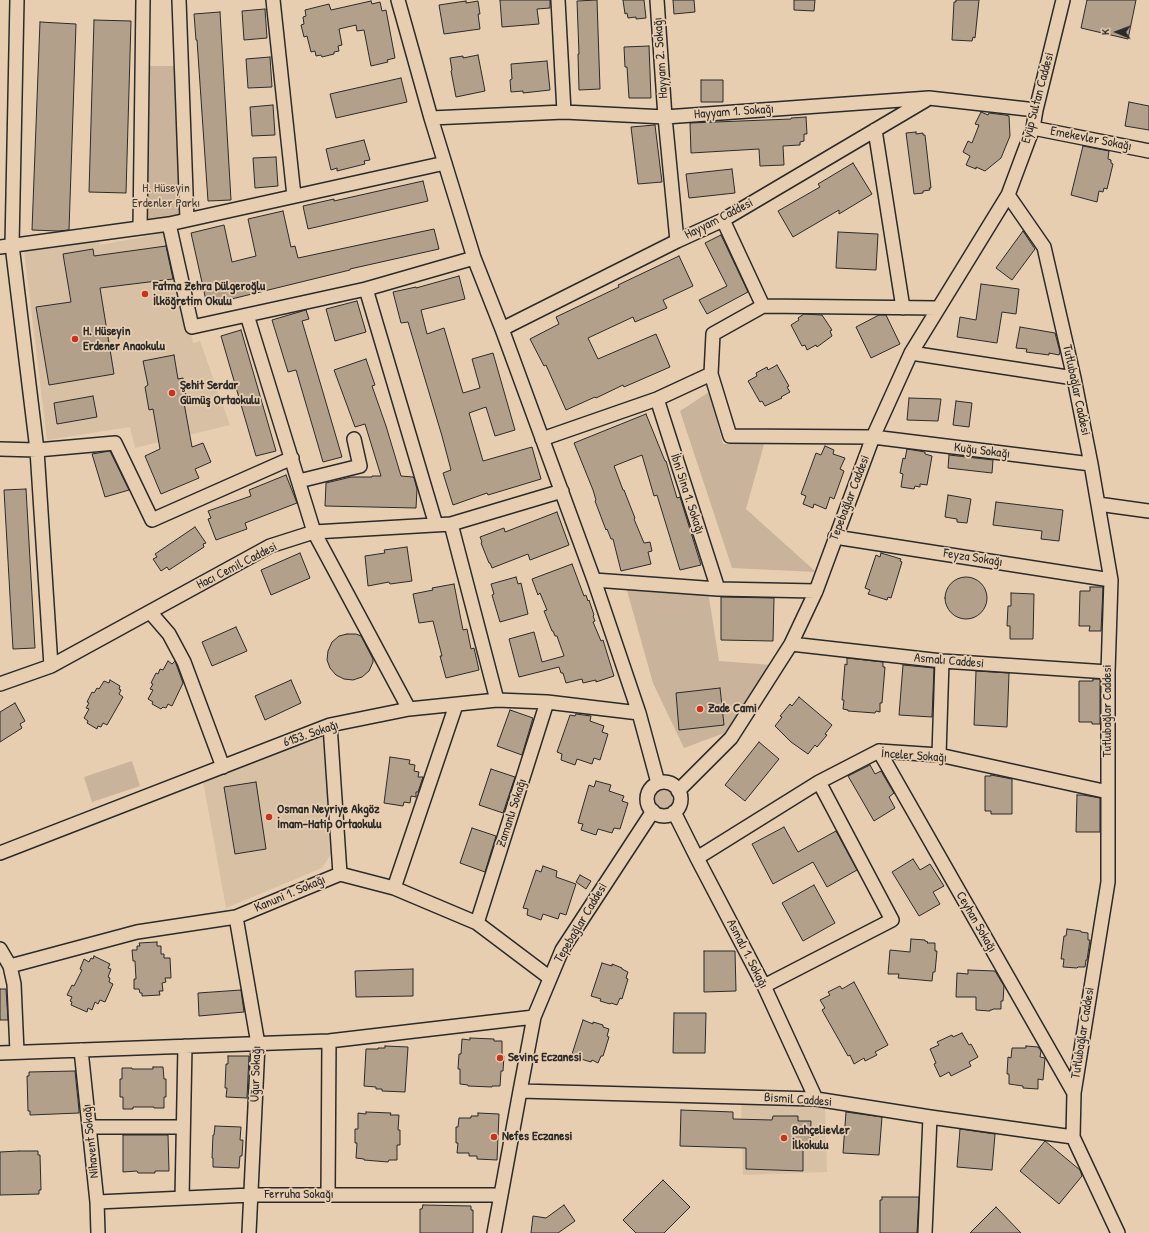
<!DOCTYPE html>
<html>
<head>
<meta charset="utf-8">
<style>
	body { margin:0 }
	#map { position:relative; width:1149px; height:1233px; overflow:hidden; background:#e8ceb0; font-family:"Patrick Hand",sans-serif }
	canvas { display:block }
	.north { position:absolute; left:1097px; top:12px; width:40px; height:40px; -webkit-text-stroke:3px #e8ceb0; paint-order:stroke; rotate:271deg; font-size:11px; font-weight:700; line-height:16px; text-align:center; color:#2b2b2b }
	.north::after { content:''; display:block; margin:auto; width:14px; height:18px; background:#2b2b2b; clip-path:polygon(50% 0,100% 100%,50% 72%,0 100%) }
</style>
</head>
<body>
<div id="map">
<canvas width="1149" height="1233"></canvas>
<div class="north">K</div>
</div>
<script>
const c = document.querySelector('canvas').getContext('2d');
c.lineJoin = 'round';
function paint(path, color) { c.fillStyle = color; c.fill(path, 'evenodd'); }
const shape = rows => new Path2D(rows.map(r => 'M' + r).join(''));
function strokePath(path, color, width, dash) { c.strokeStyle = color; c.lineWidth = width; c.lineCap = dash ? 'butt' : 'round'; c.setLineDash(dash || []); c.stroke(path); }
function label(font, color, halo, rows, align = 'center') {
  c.font = font + ' "Patrick Hand",sans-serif'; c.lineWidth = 3.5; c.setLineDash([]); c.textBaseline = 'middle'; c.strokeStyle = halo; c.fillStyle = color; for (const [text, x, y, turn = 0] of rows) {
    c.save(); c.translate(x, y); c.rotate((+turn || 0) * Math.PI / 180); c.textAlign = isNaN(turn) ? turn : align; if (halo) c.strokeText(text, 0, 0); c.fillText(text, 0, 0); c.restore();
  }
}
paint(shape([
	[168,232,193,343,200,341,230,425,135,448,130,427,47,440,24,251,99,241,103,264,100,245],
	[325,733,331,854,322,868,226,908,203,781],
	[741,1103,825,1103,827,1172,743,1175]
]), '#d8c0a5');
paint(shape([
	[147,66,182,66,187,217,145,219],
	[709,392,723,444,765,441,746,509,816,572,732,568,680,411],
	[626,587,708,591,719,661,772,665,727,732,684,748,653,683],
	[132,761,140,786,92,802,84,777],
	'655 799a9 9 0 1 1 18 0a9 9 0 1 1-18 0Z'
]), '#c9b39a');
const building = shape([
	[500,0,550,0,550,8,537,9,539,24,502,27,500,0],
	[597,0,600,89,579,90,578,54,579,54,577,1,597,0],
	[623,0,644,0,646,18,636,19,636,17,628,18,627,13,625,14,623,0],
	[673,0,694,0,695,12,674,14,673,0],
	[794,0,815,0,814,11,794,10,794,0],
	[956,0,979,0,975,38,973,37,972,41,952,40,954,2,956,2,956,0],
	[1087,0,1136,0,1128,39,1081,28,1087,0],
	[371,1,372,4,380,2,382,11,386,10,395,58,387,60,388,62,371,66,364,30,357,31,356,25,339,29,342,45,338,46,339,51,334,52,334,54,322,57,321,55,316,56,315,51,311,52,307,36,304,37,301,25,304,24,303,17,306,16,305,10,329,4,331,10,371,1],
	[466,1,466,3,478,1,480,14,478,14,480,29,444,34,439,5,466,1],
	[265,9,267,38,244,40,242,11,265,9],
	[220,12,231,200,208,201,197,40,196,40,194,14,220,12],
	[94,20,131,21,126,193,89,192,94,20],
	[40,22,76,24,69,230,58,231,32,230,40,22],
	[649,46,651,98,629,98,627,67,625,67,624,47,649,46],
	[478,55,485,91,456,97,451,71,452,70,450,58,463,56,463,58,478,55],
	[270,57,272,87,248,88,246,59,270,57],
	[547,61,550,90,523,93,523,91,511,92,510,80,512,79,511,64,547,61],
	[401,78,407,102,336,118,330,94,401,78],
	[701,80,723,80,723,102,701,102,701,80],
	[1129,102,1149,106,1149,130,1125,126,1129,102],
	[273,105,275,135,252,136,250,107,273,105],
	[981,112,988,115,989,113,1005,115,1009,116,1010,136,1001,158,985,171,976,167,976,169,966,165,970,156,963,152,968,141,972,143,979,125,975,124,981,112],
	[806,117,807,134,804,134,804,141,800,142,800,145,783,146,784,165,760,166,759,149,691,153,690,123,791,119,791,118,806,117],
	[655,125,662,182,638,184,631,127,655,125],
	[916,132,916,134,923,133,923,135,925,135,931,188,929,188,930,190,923,191,923,193,914,194,906,133,916,132],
	[364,140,370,160,364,161,365,164,337,171,337,168,331,170,326,149,364,140],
	[1083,146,1109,151,1108,159,1111,160,1111,163,1113,164,1107,189,1104,188,1103,192,1099,191,1097,202,1071,195,1083,146],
	[276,157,278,186,255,188,253,158,276,157],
	[853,163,872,194,839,214,839,210,793,237,778,211,820,187,818,184,853,163],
	[732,169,735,193,689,198,686,174,732,169],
	[423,181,428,201,308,229,303,206,334,199,334,201,423,181],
	[283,211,291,247,295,246,298,258,434,229,439,249,350,269,350,270,207,305,191,233,224,225,232,262,256,256,248,219,283,211],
	[1023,231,1035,249,1012,280,996,268,1023,231],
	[838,232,878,234,876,270,836,268,838,232],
	[721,235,748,292,707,314,699,300,727,286,705,243,721,235],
	[166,246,173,279,100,288,114,374,49,385,36,307,71,302,63,254,93,249,94,256,166,246],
	[679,256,693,286,663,300,667,308,635,322,633,317,588,338,598,359,656,334,670,367,624,387,623,385,596,398,595,397,566,410,546,365,544,366,530,339,559,324,556,317,619,287,618,285,679,256],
	[459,276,465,299,421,310,427,334,444,328,463,393,480,388,472,359,493,353,515,430,495,436,486,407,469,413,483,461,532,447,541,479,488,495,487,493,453,505,443,473,451,470,442,436,408,322,401,323,393,292,416,287,416,288,459,276],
	[981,284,1019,289,1016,314,1002,312,997,343,957,337,960,317,976,320,981,284],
	[357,301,366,332,335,341,326,309,357,301],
	[306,310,309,319,302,321,342,457,323,462,296,370,288,372,272,320,306,310],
	[804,314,822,315,832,330,830,331,832,336,817,347,816,345,807,350,805,345,802,346,791,325,799,320,798,318,804,314],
	[879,315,886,315,900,344,871,358,856,327,879,315],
	[1020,327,1055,333,1060,352,1059,355,1049,353,1049,355,1026,352,1027,349,1016,348,1020,327],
	[241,330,276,451,256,456,221,336,241,330],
	[174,355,178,379,183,378,187,402,184,403,192,447,203,443,211,462,195,469,199,478,161,494,145,456,160,449,153,409,149,410,145,387,148,385,143,361,174,355],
	[366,359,375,385,372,386,386,426,401,476,413,477,414,478,417,489,416,508,325,506,326,483,351,477,372,477,372,476,381,476,365,424,355,427,334,370,366,359],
	[777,365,789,386,787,387,790,392,781,397,782,398,765,406,762,401,760,402,748,381,757,376,756,373,767,367,768,370,777,365],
	[93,396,97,417,57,424,54,403,93,396],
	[909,398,941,399,938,421,907,420,909,398],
	[956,401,972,403,969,427,953,425,956,401],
	[646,414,665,461,666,461,677,498,680,497,701,565,680,570,657,495,654,496,642,455,614,466,623,490,624,490,631,508,635,518,634,519,644,543,650,542,652,551,648,552,651,564,621,571,613,539,611,539,607,529,606,530,595,501,596,500,593,490,574,443,646,414],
	[825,446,834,450,833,454,845,458,840,469,844,471,834,499,830,497,826,509,814,504,813,508,803,504,806,496,801,494,816,453,821,455,825,446],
	[907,449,925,452,925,454,932,456,927,485,920,484,920,487,915,486,914,489,901,487,903,474,900,473,903,458,905,459,907,449],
	[110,451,129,490,105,497,92,454,110,451],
	[949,455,993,460,992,473,948,468,949,455],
	[286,475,297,503,245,523,247,529,216,540,208,519,211,518,208,511,251,496,249,490,286,475],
	[26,489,35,648,13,649,4,490,26,489],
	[948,495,971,499,967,523,957,522,957,519,945,517,948,495],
	[996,502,1063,510,1059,541,1041,539,1042,531,993,525,996,502],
	[557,512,569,545,530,560,528,554,492,568,490,563,489,563,481,543,482,542,480,537,504,528,505,532,557,512],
	[195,527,206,543,203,544,204,547,169,570,167,567,161,571,153,559,157,557,155,554,195,527],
	[407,547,412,581,390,584,389,582,368,586,365,556,385,553,384,550,407,547],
	[300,553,310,578,271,595,261,570,300,553],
	[881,553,901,559,900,561,902,562,891,598,888,597,887,600,868,594,870,590,865,588,876,555,880,557,881,553],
	[572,564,584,596,586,595,588,601,589,600,594,615,593,616,595,621,593,622,601,641,603,640,614,676,596,682,596,680,583,683,582,679,566,683,563,673,561,673,559,667,519,677,509,639,534,632,542,662,564,656,557,636,555,636,553,631,552,631,544,611,547,610,540,593,538,595,532,579,572,564],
	[516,577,518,584,521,583,528,614,500,622,492,595,494,594,491,584,516,577],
	'945 598a21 21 0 1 1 42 0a21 21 0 1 1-42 0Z',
	[454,584,463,630,467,629,471,649,474,648,479,670,446,678,440,656,442,656,433,621,419,623,413,594,433,590,432,588,454,584],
	[1090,587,1103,587,1101,631,1089,631,1090,626,1079,626,1080,591,1090,591,1090,587],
	[1011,593,1034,594,1033,639,1010,639,1010,626,1007,626,1008,606,1011,606,1011,593],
	[721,597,774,598,773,641,721,640,721,597],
	[236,627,247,651,212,666,202,642,236,627],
	[347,634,356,634,361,636,373,659,373,662,369,671,362,677,353,680,344,679,336,675,330,668,327,660,328,651,332,642,339,636,347,634],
	[847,658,883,662,883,667,885,667,882,703,880,703,880,712,876,711,875,713,848,711,848,710,843,709,844,700,842,700,845,664,847,665,847,658],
	[168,661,172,664,175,661,183,683,172,706,168,704,166,708,163,707,161,709,152,704,153,702,148,699,153,690,150,689,153,684,151,683,156,673,158,674,160,669,163,670,168,661],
	[903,665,934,668,932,717,899,715,903,665],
	[976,671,1009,673,1007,727,974,725,976,671],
	[1093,679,1100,679,1100,724,1092,724,1092,722,1079,722,1079,681,1093,681,1093,679],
	[110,680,120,686,119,689,121,690,119,694,123,697,107,725,103,723,101,727,98,726,97,729,87,723,88,721,84,718,89,709,86,708,89,703,87,702,92,692,94,693,97,688,99,689,104,681,109,683,110,680],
	[291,680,301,703,265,720,255,696,291,680],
	[720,688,724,725,679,730,676,693,720,688],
	[799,697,832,725,825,734,827,735,817,747,815,745,808,754,791,742,775,726,782,717,780,716,790,704,792,706,799,697],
	[15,703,25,721,20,724,22,728,0,742,0,712,15,703],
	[510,710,533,718,522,755,497,746,510,710],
	[576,714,591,716,590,721,604,726,602,732,608,734,600,760,594,758,592,764,577,759,575,765,561,760,562,754,557,752,570,715,575,716,576,714],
	[759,742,779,759,745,801,725,785,759,742],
	[390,757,410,760,409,764,415,765,414,771,419,772,418,777,423,777,418,792,416,792,416,797,411,796,410,803,404,802,403,806,384,803,390,757],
	[870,765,875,774,881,771,894,793,889,797,895,808,874,821,848,776,870,765],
	[491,769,515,777,503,813,479,805,491,769],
	[991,775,1012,779,1012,814,991,814,991,811,985,811,985,776,991,776,991,775],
	[596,781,611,785,609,791,624,796,622,801,628,803,620,829,614,828,612,833,598,829,596,835,581,830,583,824,578,823,589,785,594,787,596,781],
	[256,782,266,849,235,854,224,787,256,782],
	[1077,795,1083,795,1100,798,1100,832,1076,832,1077,795],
	[784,827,798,852,836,831,857,870,827,887,813,862,773,884,752,844,784,827],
	[472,828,496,836,485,872,460,863,472,828],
	[913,859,920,870,930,864,944,886,933,892,940,904,919,916,892,872,913,859],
	[543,866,557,871,556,877,576,884,566,915,560,913,558,919,543,914,541,920,527,915,528,909,523,908,536,870,541,872,543,866],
	[580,875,591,881,586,889,576,882,580,875],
	[814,885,835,923,803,941,782,903,814,885],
	[1067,929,1081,931,1081,932,1088,933,1088,940,1090,940,1087,960,1086,960,1085,967,1078,967,1077,968,1063,967,1064,959,1061,959,1064,936,1066,936,1067,929],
	[911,939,925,940,925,941,928,942,927,943,935,943,935,951,937,951,935,972,933,972,932,981,898,978,899,974,888,974,890,950,910,952,911,939],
	[157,942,157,946,161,946,161,954,164,954,164,958,170,958,171,978,165,978,166,982,162,983,163,991,159,991,160,995,142,996,142,993,140,993,139,989,134,989,134,979,136,979,135,961,133,961,132,950,137,950,137,946,140,946,139,943,157,942],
	[704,951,735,951,736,991,704,992,704,951],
	[94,956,110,964,108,968,111,969,108,977,110,978,109,982,113,984,105,1002,100,1000,98,1004,95,1002,92,1010,88,1008,87,1012,71,1005,72,1002,70,1001,72,997,67,995,72,985,74,986,82,970,80,969,84,959,89,962,91,958,93,959,94,956],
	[602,963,612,966,612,964,622,968,622,969,628,972,626,978,628,979,622,999,620,998,617,1005,611,1003,610,1004,600,1001,601,999,591,996,602,963],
	[413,969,413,996,356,997,355,971,413,969],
	[968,970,995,971,1004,986,1003,1001,1001,1001,1001,1009,993,1009,992,1010,990,1010,990,1011,976,1010,976,997,956,997,957,973,968,974,968,970],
	[854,982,888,1045,875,1052,877,1055,865,1061,864,1058,854,1064,850,1055,848,1056,822,1010,825,1008,820,1000,830,995,828,992,840,986,842,989,854,982],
	[0,989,6,989,8,1020,0,1020,0,989],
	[241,990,244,1012,199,1016,198,993,241,990],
	[674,1013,706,1013,705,1053,673,1053,674,1013],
	[583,1020,593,1024,593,1022,603,1025,603,1027,609,1029,607,1036,609,1037,603,1056,601,1056,598,1063,592,1060,591,1062,581,1059,582,1057,572,1054,583,1020],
	[962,1033,969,1045,971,1044,978,1057,969,1062,971,1066,951,1076,949,1072,940,1077,934,1064,936,1063,930,1049,939,1045,937,1042,952,1035,953,1037,962,1033],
	[470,1038,494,1039,494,1041,502,1041,502,1056,504,1056,503,1071,501,1071,500,1086,492,1086,492,1087,468,1086,468,1085,460,1084,460,1069,458,1069,459,1054,461,1054,462,1039,470,1040,470,1038],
	[385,1046,408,1047,405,1092,382,1091,382,1089,376,1089,376,1087,364,1086,366,1049,378,1049,378,1048,385,1048,385,1046],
	[1026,1046,1038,1047,1041,1051,1040,1057,1045,1058,1043,1080,1038,1079,1038,1089,1023,1088,1023,1086,1009,1084,1009,1074,1007,1074,1008,1057,1011,1058,1012,1048,1026,1048,1026,1046],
	[228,1056,249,1056,247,1098,226,1097,227,1088,225,1088,226,1064,228,1064,228,1056],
	[153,1067,163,1067,164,1079,166,1079,166,1097,164,1097,164,1108,154,1108,154,1107,133,1107,133,1109,123,1109,123,1097,120,1097,120,1079,122,1079,122,1068,132,1068,132,1069,153,1069,153,1067],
	[75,1071,79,1110,79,1113,30,1115,30,1111,28,1111,27,1076,29,1076,29,1072,75,1071],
	[681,1110,733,1112,733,1119,772,1120,773,1116,798,1116,798,1121,811,1121,810,1149,803,1149,803,1171,746,1169,746,1148,680,1146,681,1110],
	[366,1112,391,1113,390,1115,399,1115,398,1130,400,1130,400,1145,397,1145,397,1160,389,1160,388,1162,364,1160,364,1159,356,1158,357,1143,355,1143,355,1129,358,1129,358,1113,366,1114,366,1112],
	[846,1112,882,1117,879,1155,843,1153,846,1112],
	[478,1113,499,1114,497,1160,477,1159,477,1156,469,1156,469,1153,457,1153,458,1143,456,1143,456,1127,458,1127,459,1118,471,1118,471,1116,478,1116,478,1113],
	[215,1126,241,1127,240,1140,243,1140,242,1156,240,1156,239,1168,213,1167,213,1158,212,1158,213,1135,214,1135,215,1126],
	[960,1129,995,1134,992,1170,957,1167,960,1129],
	[123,1135,168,1135,169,1171,155,1171,155,1173,138,1173,137,1171,123,1172,123,1135],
	[1045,1141,1080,1170,1082,1176,1059,1204,1020,1171,1045,1141],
	[19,1151,38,1151,38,1155,40,1155,41,1190,39,1190,39,1194,0,1195,0,1152,19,1151],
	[663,1180,690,1207,664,1233,636,1233,623,1220,663,1180],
	[882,1197,919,1197,917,1233,880,1233,880,1200,882,1200,882,1197],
	[423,1205,471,1206,471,1210,473,1210,473,1233,420,1233,420,1209,422,1209,423,1205],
	[564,1205,575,1221,558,1233,531,1233,533,1216,546,1218,564,1205],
	[996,1207,1021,1233,970,1233,996,1207]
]);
paint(building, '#b3a08b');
strokePath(building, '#2b2b2b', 1);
const minor = shape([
	[17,0,12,245,37,450,51,666],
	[179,0,187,220],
	[273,0,294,196],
	[398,0,431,118,474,258,502,329,594,580,639,713,658,783],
	[558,0,564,112],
	[657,0,665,117,677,241],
	[431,118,564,112,665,117,929,98,1036,110],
	[1033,128,1149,151],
	[875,130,903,308],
	[1008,195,1044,247,1074,378,1091,464,1111,580,1108,672,1108,882,1074,1093,1073,1137,1118,1233],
	[723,220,763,306],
	[169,224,192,327,366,289,474,258],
	[140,228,143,0],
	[0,247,169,224,445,163],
	[366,289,436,525],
	[247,315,314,532,409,709],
	[502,329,677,241,723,220,926,100],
	[911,353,1074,378],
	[711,374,730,436,873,437,1091,464],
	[657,399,718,589],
	[542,439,657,399,711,374,713,334,763,306,937,308],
	[0,449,37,450,115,443,152,520,292,458],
	[299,481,360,466,354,439],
	[1098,504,1149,511],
	[451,524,497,700],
	[835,537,1111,580],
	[594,580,718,589,816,591],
	[150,612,169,634,184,662,223,767],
	[791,644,942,661,1108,672],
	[0,684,51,666,270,546,314,532,451,524,562,491],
	[330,725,340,874],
	[879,751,1074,1093],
	[939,755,942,661],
	'647 799a17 17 0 1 1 34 0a17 17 0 1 1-34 0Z',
	[678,791,731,738,791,644,816,591,873,437,911,353,1008,195,1033,128,1036,110,1063,0],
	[674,812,697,858,764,986,816,1099],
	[0,853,330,725,409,709,497,700,547,702,639,713],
	[697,858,819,782,879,751,939,755,1108,792],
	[394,888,456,705],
	[236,917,258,1044,249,1233],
	[477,923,547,702],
	[0,949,10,966,14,984,17,1052],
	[10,966,137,932,236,917,340,874,394,888,477,923,550,978],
	[764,986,892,920,819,782],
	[81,1050,97,1202,98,1233],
	[0,1053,329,1041,534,1017],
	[520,1091,816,1099,930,1117,1073,1137],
	[89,1127,183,1127],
	[328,1195,329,1041],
	[182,1198,185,1046],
	[97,1202,251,1195,501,1195],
	[494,1233,520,1091,534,1017,562,950,653,811],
	[925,1233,930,1117]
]);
strokePath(minor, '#2b2b2b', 16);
strokePath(minor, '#e8ceb0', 13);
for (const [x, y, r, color] of [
	[145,294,4,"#c8321e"],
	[75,339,4,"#c8321e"],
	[172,393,4,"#c8321e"],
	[700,709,4,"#c8321e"],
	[269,817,4,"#c8321e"],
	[500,1058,4,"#c8321e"],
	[494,1137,4,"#c8321e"],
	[784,1138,4,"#c8321e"]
]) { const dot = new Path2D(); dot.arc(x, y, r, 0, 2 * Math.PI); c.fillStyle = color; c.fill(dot); strokePath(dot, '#e8ceb0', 1.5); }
label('13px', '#2b2b2b', '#e8ceb0', [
	["Hayyam 2. Sokağı",661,58,-94],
	["Eyüp Sultan Caddesi",1038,98,-75],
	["Hayyam 1. Sokağı",734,112,-4],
	["Emekevler Sokağı",1091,139,11],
	["Hayyam Caddesi",719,219,-27],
	["Tutlubağlar Caddesi",1076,390,78],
	["Kuğu Sokağı",982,451,7],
	["İbni Sina 1. Sokağı",687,494,72],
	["Tepebağlar Caddesi",850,498,-69],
	["Feyza Sokağı",973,558,9],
	["Hacı Cemil Caddesi",237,566,-27],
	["Asmalı Caddesi",949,661,5],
	["Tutlubağlar Caddesi",1108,711,-90],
	["6153. Sokağı",311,734,-19],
	["İnceler Sokağı",914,756,4],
	["Zamanlı Sokağı",512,813,-72],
	["Kanuni 1. Sokağı",290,894,-23],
	["Ceyhan Sokağı",976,922,60],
	["Tepebağlar Caddesi",581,923,-59],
	["Asmalı 1. Sokağı",747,954,63],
	["Tutlubağlar Caddesi",1083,1033,-81],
	["Uğur Sokağı",256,1074,-88],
	["Bismil Caddesi",798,1100,4],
	["Nihavent Sokağı",91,1141,-96],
	["Ferruha Sokağı",299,1195]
]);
label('13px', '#433f3c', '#e8ceb0', [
	["H. Hüseyin",166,189],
	["Erdenler Parkı",166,204]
]);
label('bold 13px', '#2b2b2b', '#e8ceb0', [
	["Fatma Zehra Dülgeroğlu",153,287],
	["İlköğretim Okulu",153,302],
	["H. Hüseyin",83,332],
	["Erdener Anaokulu",83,347],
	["Şehit Serdar",180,386],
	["Gümüş Ortaokulu",180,401],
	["Zade Cami",708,709],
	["Osman Neyriye Akgöz",277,810],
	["İmam-Hatip Ortaokulu",277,825],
	["Sevinç Eczanesi",508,1058],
	["Bahçelievler",792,1131],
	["İlkokulu",792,1146],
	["Nefes Eczanesi",502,1137]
], 'left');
</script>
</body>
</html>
